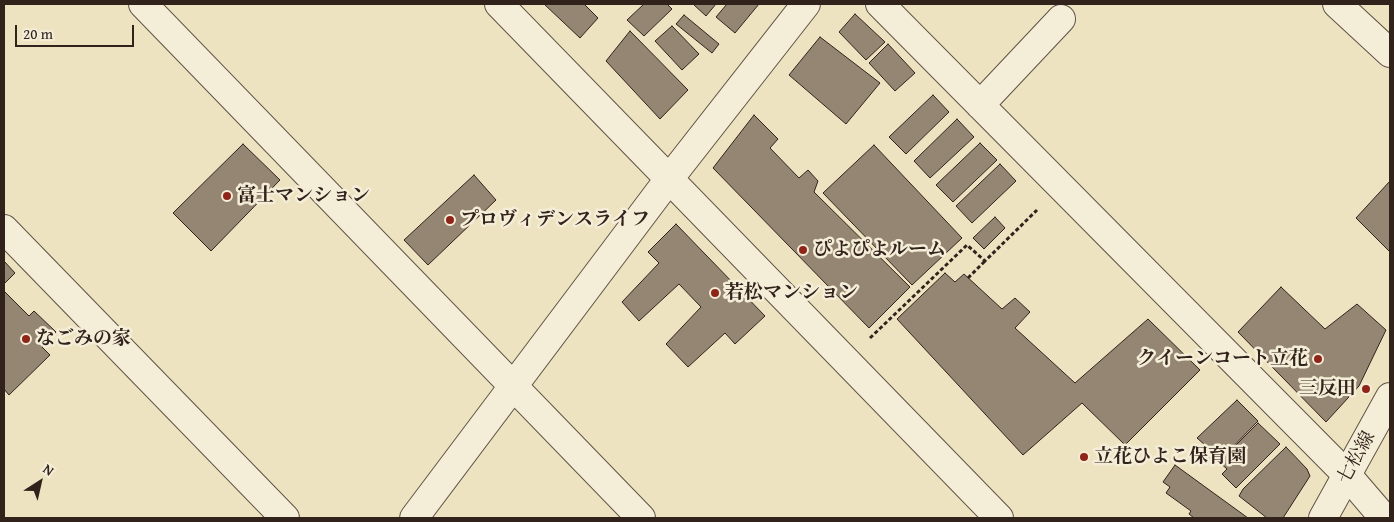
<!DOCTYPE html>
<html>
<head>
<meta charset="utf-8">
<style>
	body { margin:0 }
	#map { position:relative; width:1394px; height:522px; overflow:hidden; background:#eee3c1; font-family:"Gentium Book Plus",serif }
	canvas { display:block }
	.frame { position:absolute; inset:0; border:5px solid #32221c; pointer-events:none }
	.north { position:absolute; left:15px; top:457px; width:50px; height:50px; -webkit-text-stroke:4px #f4edd7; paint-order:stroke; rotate:35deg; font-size:14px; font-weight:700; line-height:20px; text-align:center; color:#32221c }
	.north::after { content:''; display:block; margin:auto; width:18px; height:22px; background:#32221c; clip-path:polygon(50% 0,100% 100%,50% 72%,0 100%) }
	.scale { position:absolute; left:15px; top:25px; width:119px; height:22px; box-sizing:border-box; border:2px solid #32221c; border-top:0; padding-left:6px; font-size:15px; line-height:18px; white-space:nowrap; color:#32221c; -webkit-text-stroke:4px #f4edd7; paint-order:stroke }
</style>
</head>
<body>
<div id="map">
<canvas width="1394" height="522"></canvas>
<div class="frame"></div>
<div class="north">N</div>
<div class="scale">20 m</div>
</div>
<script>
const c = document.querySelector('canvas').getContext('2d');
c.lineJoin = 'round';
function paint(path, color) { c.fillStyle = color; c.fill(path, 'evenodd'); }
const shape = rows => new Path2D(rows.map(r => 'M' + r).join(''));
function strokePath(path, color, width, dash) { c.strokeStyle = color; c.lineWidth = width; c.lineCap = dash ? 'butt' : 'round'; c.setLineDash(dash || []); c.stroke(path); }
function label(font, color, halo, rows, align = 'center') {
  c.font = font + ' "Gentium Book Plus","Noto Serif JP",serif'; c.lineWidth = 5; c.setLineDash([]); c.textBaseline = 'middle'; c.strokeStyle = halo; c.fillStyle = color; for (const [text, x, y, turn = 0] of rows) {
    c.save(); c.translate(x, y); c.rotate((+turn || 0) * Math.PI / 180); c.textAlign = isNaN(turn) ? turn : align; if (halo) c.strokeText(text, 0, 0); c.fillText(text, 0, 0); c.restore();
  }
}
const building = shape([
	[544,4,584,4,598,18,580,38,544,4],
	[644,4,667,4,672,9,644,36,627,20,644,4],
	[693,4,716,4,706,16,693,4],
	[727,4,759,4,735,33,716,17,727,4],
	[855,14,885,42,866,60,839,32,855,14],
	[684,15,719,44,712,53,676,24,684,15],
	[672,26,699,54,682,70,655,41,672,26],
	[630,31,688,90,660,119,606,61,630,31],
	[820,37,880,83,846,124,789,75,820,37],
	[888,44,915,73,895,91,869,63,888,44],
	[933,95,949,112,906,154,889,137,933,95],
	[754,115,778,139,770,148,799,178,808,170,818,181,814,192,910,287,869,328,713,168,754,115],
	[957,119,974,137,930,178,914,161,957,119],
	[980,143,997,160,953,202,936,185,980,143],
	[243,144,280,180,211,251,173,213,243,144],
	[874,145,962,238,912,285,823,193,874,145],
	[1000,164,1016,181,972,223,956,206,1000,164],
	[474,175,496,200,428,265,404,240,474,175],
	[1390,181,1390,252,1356,218,1390,181],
	[995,217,1005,228,984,249,973,238,995,217],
	[676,224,765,316,735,344,725,333,688,367,666,344,701,307,679,284,639,321,622,302,659,263,648,252,676,224],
	[4,261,15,273,4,284,4,261],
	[945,273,955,282,964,274,1002,309,1015,298,1030,312,1015,328,1075,383,1148,319,1200,370,1125,445,1082,403,1023,455,897,319,945,273],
	[1281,287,1325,329,1357,304,1386,330,1359,386,1326,422,1238,332,1281,287],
	[4,291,29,316,34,311,56,332,42,347,50,355,9,395,4,389,4,291],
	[1237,400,1258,421,1215,465,1200,450,1205,445,1197,438,1237,400],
	[1258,423,1280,444,1236,488,1222,474,1227,469,1219,462,1258,423],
	[1286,447,1307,469,1310,476,1283,518,1267,518,1239,496,1243,489,1286,447],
	[1175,465,1248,518,1194,518,1189,514,1191,511,1166,493,1170,487,1163,482,1175,465]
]);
paint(building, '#948672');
strokePath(building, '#32221c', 1);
const minor = shape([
	[143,4,641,518],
	[499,4,999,518],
	[880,4,1348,476,1384,518],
	[980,105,1061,19],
	[4,229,285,518],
	[414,518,669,179,806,4]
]);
const tertiary = shape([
	[1337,4,1390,53],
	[1323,518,1390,397]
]);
strokePath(minor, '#615245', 30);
strokePath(tertiary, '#615245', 30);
strokePath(shape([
	[968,278,985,261],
	[870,338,967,245,985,261,1037,210]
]), '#32221c', 3, [4, 2.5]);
strokePath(minor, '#f4edd7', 28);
strokePath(tertiary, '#f4edd7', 28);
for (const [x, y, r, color] of [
	[227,196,5,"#8f2418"],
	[450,220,5,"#8f2418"],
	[803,250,5,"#8f2418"],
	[715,293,5,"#8f2418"],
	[26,339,5,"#8f2418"],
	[1318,359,5,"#8f2418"],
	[1366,389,5,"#8f2418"],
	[1084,457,5,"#8f2418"]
]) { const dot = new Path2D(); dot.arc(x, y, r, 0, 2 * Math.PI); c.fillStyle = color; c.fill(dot); strokePath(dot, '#f4edd7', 2); }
label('bold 19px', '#32221c', '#f4edd7', [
	["富士マンション",237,196],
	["プロヴィデンスライフ",460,220],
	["ぴよぴよルーム",813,250],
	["若松マンション",725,293],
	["なごみの家",36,339],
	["クイーンコート立花",1308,359,"right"],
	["三反田",1356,389,"right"],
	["立花ひよこ保育園",1094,457]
], 'left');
label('19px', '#32221c', '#f4edd7', [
	["七松線",1357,458,-61]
]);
</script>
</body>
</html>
